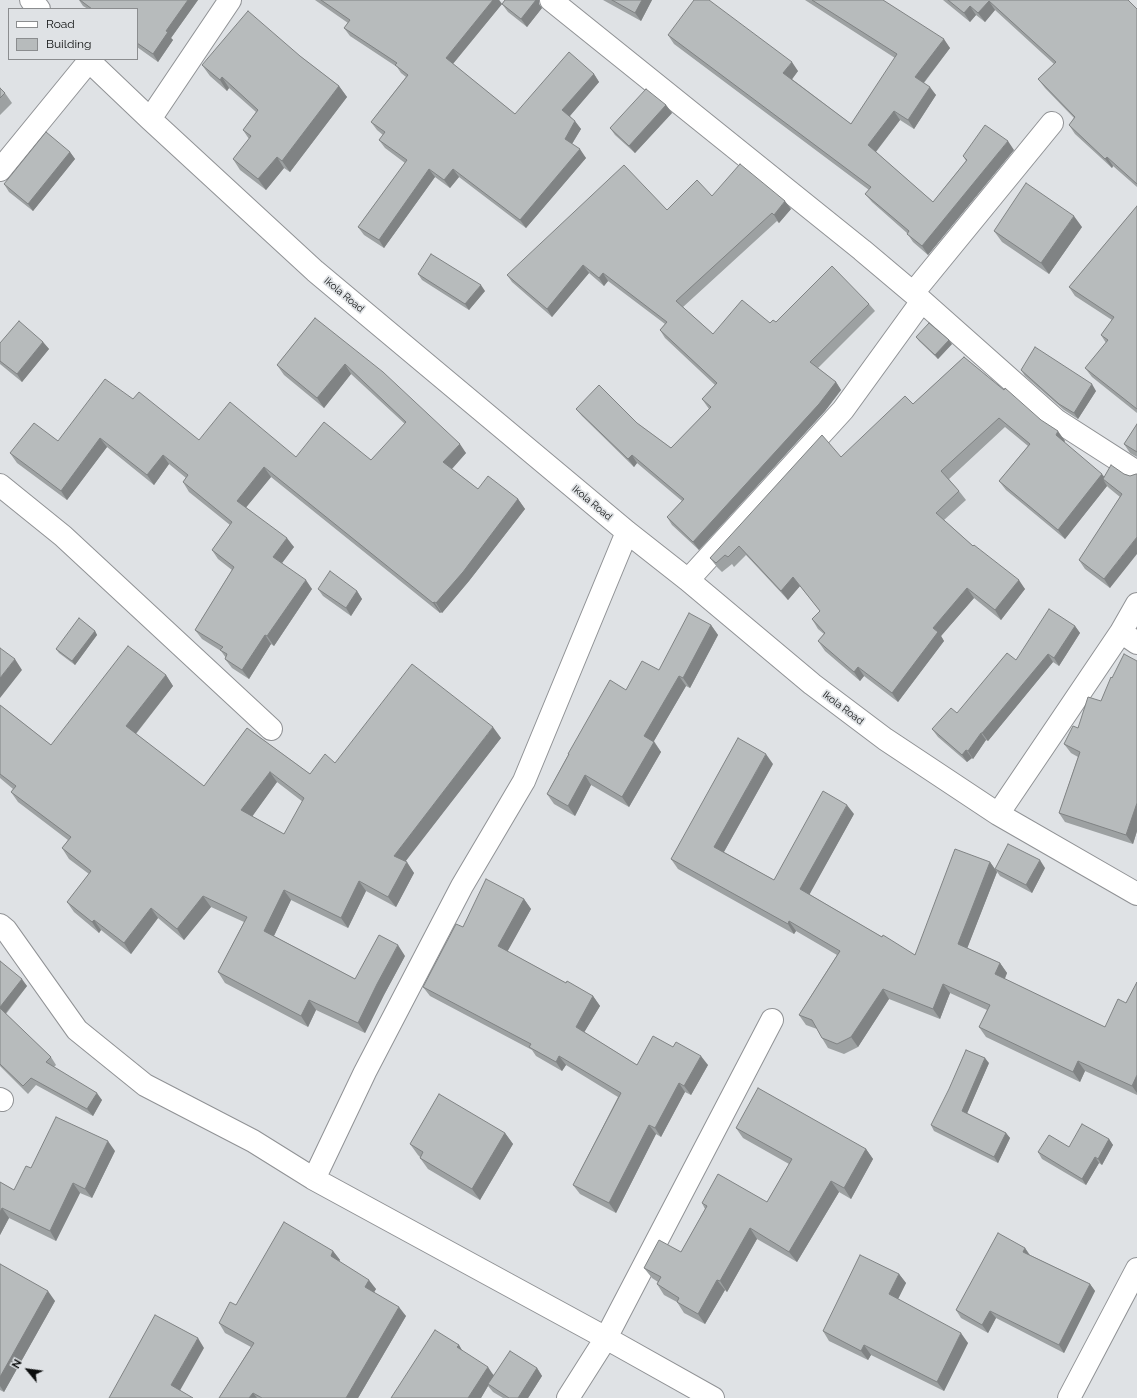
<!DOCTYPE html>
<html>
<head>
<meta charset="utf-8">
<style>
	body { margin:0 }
	#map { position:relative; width:1137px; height:1398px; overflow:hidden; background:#dfe2e5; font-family:Raleway,sans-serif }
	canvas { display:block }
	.legend { position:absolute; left:8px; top:8px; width:130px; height:52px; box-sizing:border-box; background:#dfe2e5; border:1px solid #8b8d8f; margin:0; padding:5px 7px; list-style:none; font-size:12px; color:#0c0e0e }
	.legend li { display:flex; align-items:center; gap:8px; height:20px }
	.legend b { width:20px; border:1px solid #8b8d8f }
	.north { position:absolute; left:8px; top:1350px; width:40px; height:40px; -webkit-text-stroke:3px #dfe2e5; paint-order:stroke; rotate:299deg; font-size:11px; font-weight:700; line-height:16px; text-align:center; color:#0c0e0e }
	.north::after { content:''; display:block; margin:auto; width:14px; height:18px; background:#0c0e0e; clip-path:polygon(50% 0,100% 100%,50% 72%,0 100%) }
</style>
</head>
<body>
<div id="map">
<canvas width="1137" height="1398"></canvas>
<ul class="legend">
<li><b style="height:5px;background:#fff"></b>Road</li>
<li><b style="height:11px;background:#b7bbbc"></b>Building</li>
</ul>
<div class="north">N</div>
</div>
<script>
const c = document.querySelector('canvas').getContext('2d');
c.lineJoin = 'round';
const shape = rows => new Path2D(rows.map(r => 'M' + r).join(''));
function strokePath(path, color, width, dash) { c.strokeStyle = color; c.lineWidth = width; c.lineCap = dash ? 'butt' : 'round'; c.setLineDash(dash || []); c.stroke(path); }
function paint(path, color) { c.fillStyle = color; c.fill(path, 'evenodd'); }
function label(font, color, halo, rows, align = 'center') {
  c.font = font + ' Raleway,sans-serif'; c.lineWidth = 3.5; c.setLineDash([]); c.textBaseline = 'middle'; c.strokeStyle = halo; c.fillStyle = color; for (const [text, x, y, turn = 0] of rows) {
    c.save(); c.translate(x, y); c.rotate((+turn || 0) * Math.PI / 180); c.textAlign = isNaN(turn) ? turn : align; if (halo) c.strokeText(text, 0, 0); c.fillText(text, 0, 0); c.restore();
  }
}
const minor = shape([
	[31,0,39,9],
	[551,0,862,250,913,293,1056,420,1137,472],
	[87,59,150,119,315,271,627,532,688,580,812,684,885,739,998,814,1137,894],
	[150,119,230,0],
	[0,170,89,61],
	[913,293,1052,123],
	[0,485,63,536,271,729],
	[688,580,843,410,922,301],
	[1121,632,1137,643],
	[998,814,1121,632,1137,604],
	[0,925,6,930,77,1030,145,1085,253,1141,314,1179,606,1338,713,1398],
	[0,1099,2,1100],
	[314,1179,365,1072,462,886,524,781,627,532],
	[568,1398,606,1338,772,1020],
	[1069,1398,1137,1269]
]);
strokePath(minor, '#909295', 24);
strokePath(minor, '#fff', 22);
paint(shape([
	[79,0,198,0,171,38,173,40,158,62,137,47,137,9,88,9,83,6],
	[315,0,499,0,502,4,453,64,515,114,594,74,599,82,570,116,581,129,572,144,586,158,526,228,459,177,450,188,435,177,384,248,364,235,358,227,405,163,385,148,379,140,383,135,377,130,371,122,406,77,401,73,397,67,350,36,344,28,348,23],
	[505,0,539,0,539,4,542,8,527,27,508,12,502,4],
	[603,0,652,0,641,21],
	[805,0,883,0,950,48,924,83,936,95,914,129,900,120,876,152,933,202,966,161,963,156,1014,150,928,255,913,242,907,233,872,202,865,194,869,190,674,44,668,35,798,71,792,79,851,124,895,58],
	[943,0,1128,0,1137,9,1137,187,1113,166,1112,168,1075,134,1069,125,1074,118,1045,88,1038,79,1054,64,995,10,985,22,976,15,970,22],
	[300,56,339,86,347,97,290,172,284,168,266,190,240,170,233,159,249,139,243,130,256,112,229,88,227,91,210,76,202,65],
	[0,88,5,93,12,103,0,115],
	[666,105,672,113,635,153,615,135,610,128],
	[70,152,75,159,33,211,9,192,4,184],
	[712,196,791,209,779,223,777,221,683,307,713,334,869,304,875,311,818,368,836,382,841,390,825,411,699,550,672,525,667,517,682,501,637,463,634,467,582,416,576,409,637,423,671,448,709,409,702,399,715,385,665,338,660,330,665,324,608,281,604,286,589,273,552,317,512,282,507,275,667,210],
	[1137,206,1137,413,1092,377,1085,368,1106,343,1101,335,1112,320,1075,296,1069,287],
	[1082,227,1049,274,1002,242,994,231],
	[418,274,485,291,469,310,422,280],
	[315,318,466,453,452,469,478,489,518,499,525,509,469,581,442,613,441,612,440,613,271,477,246,507,294,547,282,563,312,589,274,646,271,644,249,679,232,668,225,659,226,658,221,651,202,639,195,630,232,570,218,559,212,550,230,525,189,492,183,482,186,478,169,464,154,485,107,447,67,500,17,463,10,453,58,441,133,399,199,440,296,457,371,460,405,424,351,374,324,408,284,375,277,365],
	[916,337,952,344,938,359,919,341],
	[43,342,49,349,22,382,0,364,0,343],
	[964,357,1065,441,1064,442,1104,477,1124,474,1130,476,1136,474,1110,588,1085,569,1079,560,1120,497,1109,488,1107,486,1065,539,1006,490,999,481,1028,446,1005,427,949,479,959,491,966,500,944,520,973,546,1025,589,1001,620,974,598,941,636,944,641,898,702,864,676,860,681,825,651,818,641,824,634,818,629,812,619,820,611,800,586,788,600,746,555,734,567,732,564,722,572,717,567,710,558,841,457,913,404],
	[1021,370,1096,391,1078,419,1064,410,1025,376],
	[1137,424,1137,457,1130,453,1124,444],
	[318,589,357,591,362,599,351,616,323,596],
	[711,625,718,635,690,688,686,686,654,741,661,752,629,807,591,785,575,816,554,804,547,794,568,755,568,754,626,690,659,670],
	[1075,626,1080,633,1059,666,1053,662,988,741,986,740,973,759,972,758,967,762,938,737,932,729,957,713,1016,660],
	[95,631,97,635,75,665,59,653,56,649],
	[1137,661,1137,831,1133,844,1065,822,1059,813,1078,757,1071,753,1064,744,1101,701,1112,678],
	[166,675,173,686,136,734,204,786,247,728,310,774,335,763,501,738,405,861,414,873,396,907,366,891,348,928,291,900,274,936,355,979,405,956,384,995,365,1033,316,1010,308,1027,225,983,218,972,244,922,211,907,184,940,158,918,131,954,101,930,99,933,74,912,67,902,89,874,69,859,62,848,68,840,18,802,11,792,13,789,0,778,0,705,51,745],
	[277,782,303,802,284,834,252,816],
	[773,764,724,852,774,880,854,814,809,894,882,937,915,955,990,862,997,872,967,948,1000,963,1007,973,1005,979,1105,1027,1126,1003,1137,982,1137,1095,1085,1071,1080,1082,986,1037,979,1027,987,1010,950,993,940,1019,889,999,858,1047,844,1054,828,1048,822,1038,817,1029,806,1025,799,1015,837,955,796,931,794,934,678,869,671,859],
	[1045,868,1032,893,1000,876,995,869],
	[524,899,531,909,507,951,566,983,593,996,600,1006,584,1032,637,1065,673,1047,708,1065,691,1095,685,1092,661,1137,656,1134,616,1213,580,1194,573,1185,618,1097,566,1065,562,1071,536,1056,532,1050,430,996,423,987,463,927],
	[0,961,27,986,6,1014,51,1057,56,1065,54,1067,102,1100,93,1116,36,1085,28,1094,0,1066],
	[989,1063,967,1113,1006,1133,1010,1138,998,1163,934,1131,931,1125],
	[736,1128,866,1149,873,1159,851,1199,839,1192,797,1262,757,1239,727,1292,725,1290,705,1324,684,1313,677,1302,664,1295,657,1284,658,1282,652,1278,644,1268,681,1252,705,1209,702,1203,767,1202,789,1164,743,1138],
	[505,1133,513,1144,480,1200,428,1169,420,1158,420,1157,418,1155,410,1144],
	[1109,1139,1113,1145,1102,1165,1099,1163,1086,1185,1042,1159,1038,1152,1069,1147],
	[115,1151,92,1198,80,1193,56,1241,9,1218,0,1235,0,1182,14,1190,31,1168],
	[1025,1248,1030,1255,1090,1284,1095,1291,1064,1353,996,1318,988,1333,961,1318,956,1310],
	[333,1251,340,1260,339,1261,376,1289,374,1292,406,1316,358,1398,219,1398,251,1347,225,1333,219,1323,236,1305],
	[0,1264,55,1301,4,1392,0,1390],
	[899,1274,906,1283,898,1299,968,1343,944,1391,871,1355,868,1360,829,1341,823,1331],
	[459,1345,462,1351,494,1375,537,1368,542,1376,528,1398,503,1398,493,1392,488,1386,481,1398,391,1398]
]), '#9da1a2');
paint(shape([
	[188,0,198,0,171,38,173,40,158,62,153,54,166,31],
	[493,0,499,0,502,4,451,66,446,58],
	[536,0,539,0,539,4],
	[536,0,542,8,527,27,521,19],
	[642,0,652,0,641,21,635,13],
	[989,1,995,10,985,22,978,13],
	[970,6,976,15,970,22,964,13],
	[944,39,950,48,921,86,915,77],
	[792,62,798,71,790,82,783,73],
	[594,74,599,82,568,118,562,110],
	[222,77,229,88,227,91,220,80],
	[339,86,347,97,290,172,282,161],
	[930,87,936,95,914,129,908,120],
	[666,105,672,113,635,153,629,146],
	[894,111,900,120,874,154,868,145],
	[575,121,581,129,570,147,565,139],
	[1008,141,1014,150,928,255,922,246],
	[580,149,586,158,526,228,520,220],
	[70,152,75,159,33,211,28,204],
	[277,157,284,168,266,190,258,179],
	[1107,157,1113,166,1112,168,1105,159],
	[429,169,435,177,384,248,379,240],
	[453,169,459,177,450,188,444,180],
	[785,201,791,209,779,223,774,215],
	[1074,216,1082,227,1049,274,1041,263],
	[583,265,589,273,552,317,547,309],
	[603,273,608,281,604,286,599,278],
	[481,285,485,291,469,310,465,304],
	[949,340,952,344,938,359,935,355],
	[43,342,49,349,22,382,17,374],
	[345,364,351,374,324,408,317,398],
	[836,382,841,390,825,411,699,550,693,542],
	[1092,384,1096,391,1078,419,1074,413],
	[1058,431,1065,441,1062,445,1056,435],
	[100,438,107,447,67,500,61,491],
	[460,444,466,453,449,472,443,462],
	[163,455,169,464,154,485,147,475],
	[632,455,637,463,634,467,628,459],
	[264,467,271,477,244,510,237,501],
	[1102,474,1109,483,1103,479,1107,486,1065,539,1058,530],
	[518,499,525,509,469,581,442,613,436,603],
	[1137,537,1137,554,1110,588,1104,579],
	[287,538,294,547,279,567,273,557],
	[793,577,800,586,788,600,781,591],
	[306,580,312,589,274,646,267,636],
	[1019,580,1025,589,1001,620,995,610],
	[967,588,974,598,941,636,944,641,898,702,892,693,933,628],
	[357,591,362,599,351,616,346,608],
	[434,602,441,612,440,613,433,603],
	[711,625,718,635,690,688,683,678],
	[1075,626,1080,633,1059,666,1054,658],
	[95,631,97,635,75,665,72,661],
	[265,635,271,644,249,679,242,670],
	[1048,654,1053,662,988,741,982,733],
	[15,659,22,670,0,698,0,678],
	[858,667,864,676,860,681,854,672],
	[166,675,173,686,133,737,126,726],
	[679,676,686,686,651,746,644,736],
	[493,727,501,738,402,866,394,856],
	[981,733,986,740,973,759,968,751],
	[654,742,661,752,629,807,622,797],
	[966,750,972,758,967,762,962,755],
	[766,754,773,764,721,857,714,847],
	[270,772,277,782,249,821,241,810],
	[585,775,591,785,575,816,568,806],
	[1137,803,1137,831,1133,844,1126,835],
	[847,805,854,814,807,899,800,889],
	[1040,860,1045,868,1032,893,1026,885],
	[407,862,414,873,396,907,388,897],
	[990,862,997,872,965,954,958,944],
	[359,881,366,891,348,928,341,918],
	[284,890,291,900,271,942,264,931],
	[203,896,211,907,184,940,177,929],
	[524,899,531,909,505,956,498,946],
	[151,908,158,918,131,954,124,943],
	[94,920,101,930,99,933,92,922],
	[789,921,796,931,794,934,788,924],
	[398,945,405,956,384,995,365,1033,358,1023,377,984],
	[1000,963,1007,973,1002,984,995,974],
	[22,979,27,986,4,1015,0,1009,0,1007],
	[943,984,950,993,940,1019,933,1009],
	[883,989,889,999,858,1047,851,1037],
	[593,996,600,1006,582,1036,576,1027],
	[309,1000,316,1010,308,1027,301,1016],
	[559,1056,566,1065,562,1071,556,1062],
	[701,1056,708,1065,691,1095,684,1086],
	[985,1058,989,1063,966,1116,962,1111],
	[1078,1061,1085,1071,1080,1082,1073,1072],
	[1137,1075,1137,1093,1132,1086],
	[679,1083,685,1092,661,1137,655,1128],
	[97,1093,102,1100,93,1116,87,1109],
	[649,1125,656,1134,616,1213,609,1203],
	[505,1133,513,1144,480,1200,472,1189],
	[1006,1133,1010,1138,998,1163,994,1157],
	[1109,1139,1113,1145,1102,1165,1098,1159],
	[108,1141,115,1151,92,1198,85,1189],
	[866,1149,873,1159,851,1199,844,1188],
	[1095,1157,1099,1163,1086,1185,1082,1179],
	[831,1181,839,1192,797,1262,789,1252],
	[73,1183,80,1193,56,1241,50,1231],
	[2,1208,9,1218,0,1235,0,1212],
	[750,1228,757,1239,727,1292,720,1281],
	[1025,1248,1030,1256,1023,1252],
	[333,1251,340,1260,337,1265,331,1256],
	[899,1274,906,1283,896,1303,889,1294],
	[369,1280,376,1289,372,1296,365,1287],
	[717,1280,725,1290,705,1324,698,1314],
	[1090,1284,1095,1291,1064,1353,1059,1345],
	[48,1291,55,1301,4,1392,0,1386,0,1377],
	[399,1307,406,1316,358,1398,346,1398],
	[990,1311,996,1318,988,1333,982,1325],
	[961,1333,968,1343,944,1391,937,1382],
	[198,1338,204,1348,178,1394,171,1385],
	[459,1345,465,1355,457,1347],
	[864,1345,871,1355,868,1360,861,1351],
	[488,1367,494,1376,488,1384,488,1386,481,1398,468,1398],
	[537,1368,542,1376,528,1398,518,1398],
	[253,1393,257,1398,249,1398]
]), '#808384');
const building = shape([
	[80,0,188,0,166,31,168,32,153,54,137,43,137,9,92,9,80,0],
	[321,0,493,0,446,58,515,114,569,52,594,74,562,110,575,121,565,139,580,149,520,220,453,169,444,180,429,169,379,240,358,227,407,160,379,140,385,132,371,122,408,75,395,65,397,63,344,28,350,20,321,0],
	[505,0,536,0,521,19,502,4,505,0],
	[612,0,642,0,635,13,612,0],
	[694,0,709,0,792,62,783,73,851,124,897,54,812,0,883,0,944,39,915,77,930,87,908,120,894,111,868,145,933,202,967,160,963,156,985,125,1008,141,922,246,907,234,909,231,865,194,871,187,668,35,694,0],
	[948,0,1128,0,1137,9,1137,184,1107,157,1105,159,1069,125,1075,117,1038,79,1056,62,989,1,978,13,970,6,964,13,948,0],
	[248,11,300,56,339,86,282,161,277,157,258,179,233,159,251,136,243,130,258,110,222,77,220,80,202,65,248,11],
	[0,88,5,93,0,98,0,88],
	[646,89,666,105,629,146,610,128,646,89],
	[46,132,70,152,28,204,4,184,46,132],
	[740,164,785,201,774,215,772,213,676,301,713,334,742,300,770,323,773,320,776,322,832,266,869,304,810,362,836,382,819,404,693,542,667,517,684,499,632,455,628,459,576,409,599,385,637,423,671,448,711,407,702,399,717,383,660,330,667,322,603,273,599,278,583,265,547,309,507,275,624,165,667,210,697,180,712,196,740,164],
	[1026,183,1074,216,1041,263,994,231,1026,183],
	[1137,206,1137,409,1085,368,1108,340,1101,335,1114,317,1069,287,1137,206],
	[431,254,481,285,465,304,418,274,431,254],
	[315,318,383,372,460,444,443,462,478,489,488,476,518,499,463,572,436,603,434,602,433,603,264,467,237,501,287,538,273,557,306,580,267,636,265,635,242,670,225,659,227,654,220,650,223,647,195,630,234,567,212,550,232,522,183,482,188,475,163,455,147,475,100,438,61,491,10,453,34,423,58,441,105,379,133,399,139,392,199,440,230,402,296,457,324,422,371,460,406,422,345,364,317,398,277,365,315,318],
	[19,321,43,342,17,374,0,361,0,343,19,321],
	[929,323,949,340,935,355,916,337,929,323],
	[1035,347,1092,384,1074,413,1059,404,1021,370,1035,347],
	[964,357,1004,390,1005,388,1041,420,1058,431,1056,435,1102,474,1058,530,999,481,1030,444,999,418,941,471,959,491,936,513,973,546,974,545,1019,580,995,610,967,588,933,628,938,632,892,693,858,667,854,672,818,641,825,633,812,619,820,611,793,577,781,591,739,546,728,557,725,555,716,563,710,558,822,435,841,457,905,396,913,404,964,357],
	[1137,424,1137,452,1124,444,1137,424],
	[1111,465,1124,474,1130,476,1136,474,1137,474,1137,537,1104,579,1079,560,1122,494,1103,479,1111,465],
	[330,571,357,591,346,608,318,589,330,571],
	[1049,609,1075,626,1054,658,1048,654,982,733,981,733,968,751,966,750,962,755,932,729,951,708,957,713,1007,653,1016,660,1049,609],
	[689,613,711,625,683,678,679,676,644,736,654,742,622,797,585,775,568,806,547,794,569,754,568,754,610,680,626,690,642,661,659,670,689,613],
	[79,618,95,631,72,661,56,649,79,618],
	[128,646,166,675,126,726,204,786,247,728,310,774,325,754,335,763,412,664,493,727,394,856,407,862,388,897,359,881,341,918,284,890,264,931,355,979,379,935,398,945,377,984,358,1023,309,1000,301,1016,218,972,247,917,203,896,177,929,151,908,124,943,94,920,92,922,67,902,91,871,62,848,71,837,11,792,16,786,0,774,0,705,51,745,128,646],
	[270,772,304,798,284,834,241,810,270,772],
	[0,648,15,659,0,678,0,648],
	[1124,654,1137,661,1137,803,1126,835,1059,813,1080,752,1064,744,1073,726,1078,728,1088,697,1101,701,1111,677,1112,678,1124,654],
	[738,738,766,754,714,847,774,880,823,791,847,805,800,889,882,937,883,935,915,955,955,849,990,862,958,944,1000,963,995,974,1105,1027,1118,999,1126,1003,1137,982,1137,1075,1132,1086,1078,1061,1073,1072,979,1027,990,1005,943,984,933,1009,883,989,851,1037,837,1044,822,1038,812,1020,799,1015,840,951,789,921,788,924,671,859,738,738],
	[1008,844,1040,860,1026,885,995,869,1008,844],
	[486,879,524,899,498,946,566,983,567,981,593,996,576,1027,637,1065,653,1036,673,1047,676,1042,701,1056,684,1086,679,1083,655,1128,649,1125,609,1203,573,1185,621,1093,559,1056,556,1062,529,1047,531,1044,423,987,456,924,463,927,486,879],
	[0,961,22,979,0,1007,0,961],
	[0,1008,51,1057,46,1062,97,1093,87,1109,31,1078,23,1086,0,1064,0,1008],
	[966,1050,985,1058,962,1111,1006,1133,994,1157,931,1125,949,1089,966,1050],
	[758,1088,866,1149,844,1188,831,1181,789,1252,750,1228,720,1281,717,1280,698,1314,677,1302,679,1298,657,1284,661,1277,644,1268,659,1240,681,1252,707,1206,702,1203,718,1174,767,1202,792,1159,736,1128,758,1088],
	[439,1094,505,1133,472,1189,420,1158,423,1152,410,1144,439,1094],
	[56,1117,108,1141,85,1189,73,1183,50,1231,2,1208,0,1212,0,1182,14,1190,26,1166,31,1168,56,1117],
	[1082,1124,1109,1139,1098,1159,1095,1157,1082,1179,1038,1152,1049,1135,1069,1147,1082,1124],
	[284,1222,333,1251,331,1256,369,1280,365,1287,399,1307,346,1398,262,1398,253,1393,249,1398,219,1398,254,1343,219,1323,230,1302,236,1305,284,1222],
	[998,1233,1025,1248,1023,1252,1090,1284,1059,1345,990,1311,982,1325,956,1310,998,1233],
	[860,1255,899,1274,889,1294,961,1333,937,1382,864,1345,861,1351,823,1331,860,1255],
	[0,1264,48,1291,0,1377,0,1264],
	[155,1315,198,1338,171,1385,193,1398,109,1398,155,1315],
	[435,1330,459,1345,457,1347,488,1367,468,1398,391,1398,435,1330],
	[510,1351,537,1368,518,1398,509,1398,488,1384,510,1351]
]);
paint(building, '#b7bbbc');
strokePath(building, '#808384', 1);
label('10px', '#0c0e0e', '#dfe2e5', [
	["Ikola Road",344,295,40],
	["Ikola Road",592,503,40],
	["Ikola Road",843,708,37]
]);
</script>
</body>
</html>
